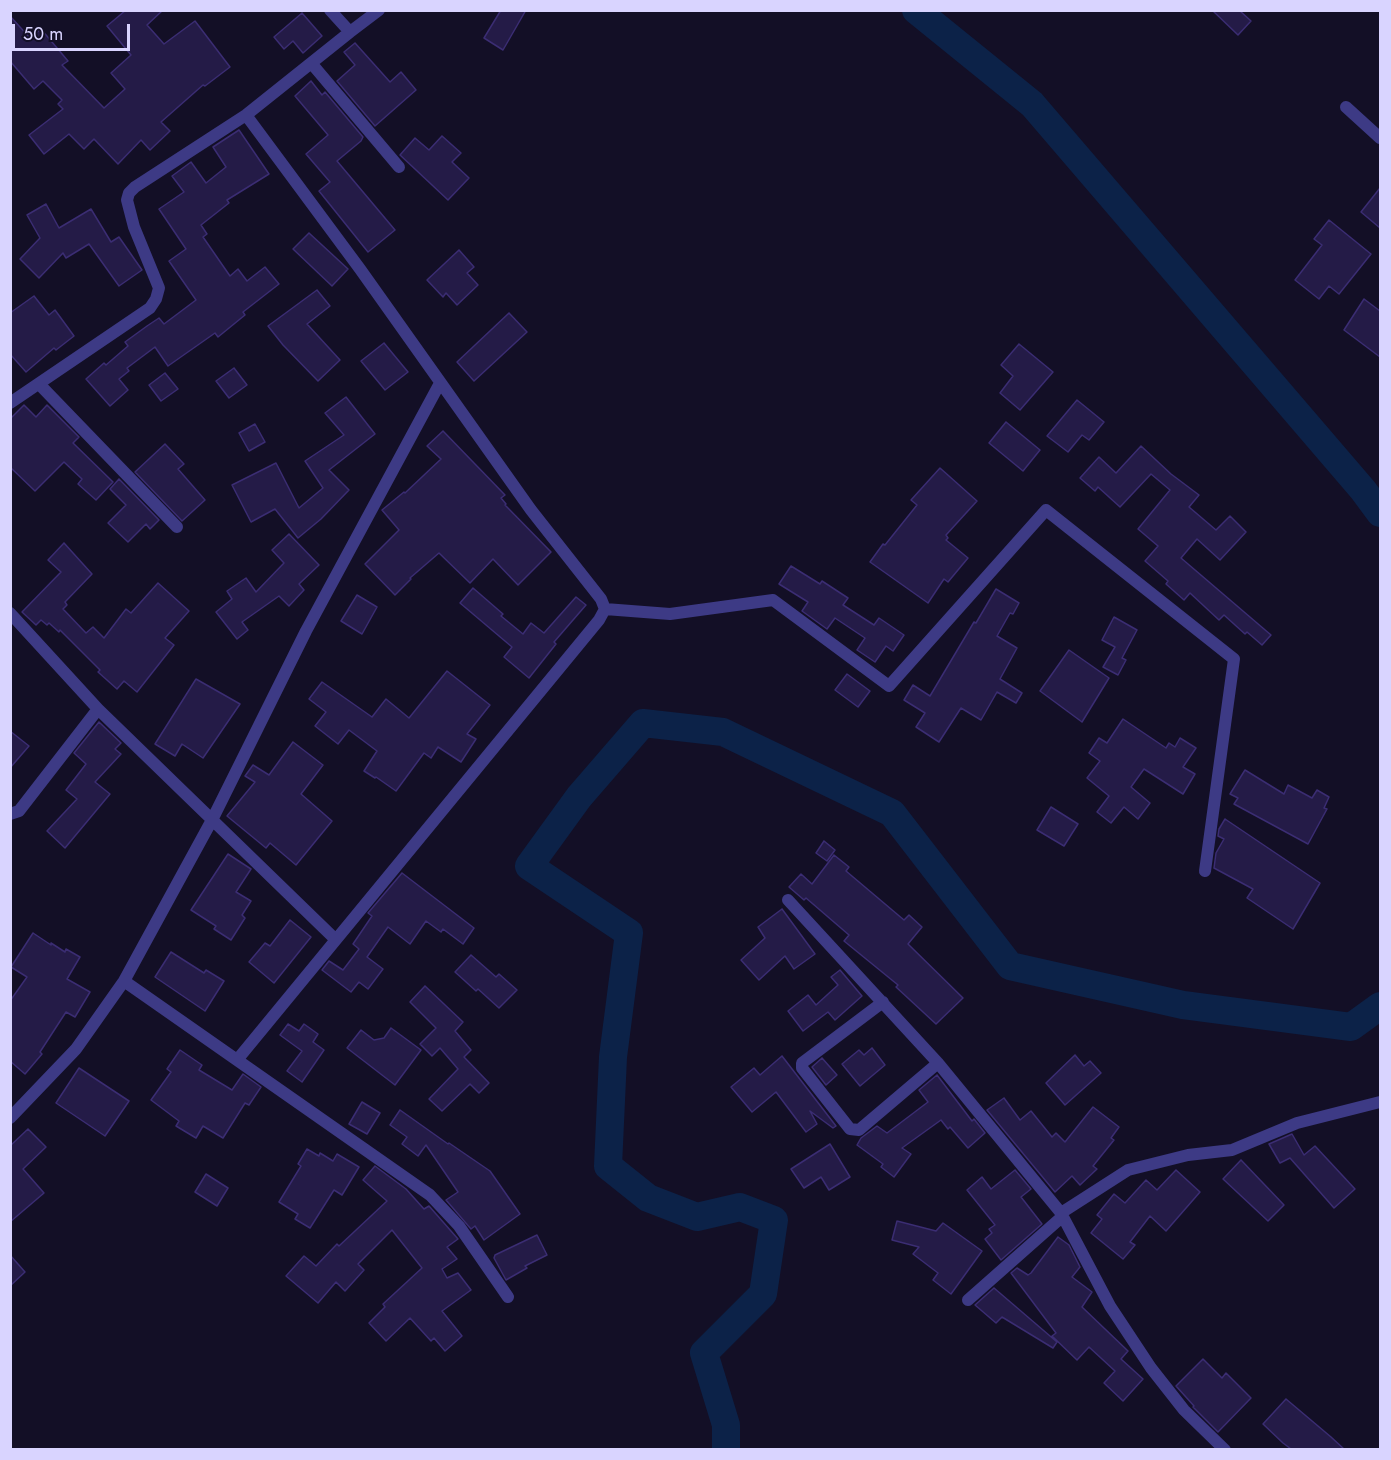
<!DOCTYPE html>
<html>
<head>
<meta charset="utf-8">
<style>
	body { margin:0 }
	#map { position:relative; width:1391px; height:1460px; overflow:hidden; background:#130f26; font-family:Jost,sans-serif }
	canvas { display:block }
	.frame { position:absolute; inset:0; border:12px solid #d9d4ff; pointer-events:none }
	.scale { position:absolute; left:12px; top:24px; width:118px; height:27px; box-sizing:border-box; border:3px solid #d9d4ff; border-top:0; padding-left:8px; font-size:18px; line-height:21px; white-space:nowrap; color:#d9d4ff; -webkit-text-stroke:4px #130f26; paint-order:stroke }
</style>
</head>
<body>
<div id="map">
<canvas width="1391" height="1460"></canvas>
<div class="frame"></div>
<div class="scale">50 m</div>
</div>
<script>
const c = document.querySelector('canvas').getContext('2d');
c.lineJoin = 'round';
const shape = rows => new Path2D(rows.map(r => 'M' + r).join(''));
function strokePath(path, color, width, dash) { c.strokeStyle = color; c.lineWidth = width; c.lineCap = dash ? 'butt' : 'round'; c.setLineDash(dash || []); c.stroke(path); }
function paint(path, color) { c.fillStyle = color; c.fill(path, 'evenodd'); }
strokePath(shape([
	[916,10,1032,104,1363,490,1380,513],
	[726,1450,726,1425,704,1353,763,1294,774,1220,740,1207,697,1217,648,1198,608,1166,613,1057,629,933,529,866,579,797,643,723,723,732,892,813,1010,966,1183,1005,1351,1027,1380,1006]
]), '#0c2248', 28);
const building = shape([
	[126,10,163,10,147,25,164,44,195,21,230,67,205,86,203,85,161,122,170,131,150,150,141,140,118,164,94,139,84,149,69,134,44,154,29,135,63,109,58,104,62,100,43,81,34,89,10,61,10,16,30,38,41,29,68,61,62,65,104,108,125,89,111,73,131,55,107,26,126,10],
	[501,10,526,10,503,50,484,38,501,10],
	[1212,10,1239,10,1251,21,1238,35,1212,10],
	[302,13,322,36,303,53,293,41,284,49,274,37,302,13],
	[355,43,390,82,401,72,416,90,375,126,337,81,355,65,344,52,355,43],
	[311,81,322,95,325,92,363,137,361,141,337,161,395,230,368,252,319,191,330,182,306,154,328,135,295,96,311,81],
	[239,130,269,174,227,200,229,203,201,225,207,234,203,237,230,276,238,269,247,281,265,267,279,284,243,312,245,315,218,337,215,333,168,366,155,347,127,368,129,371,119,379,128,390,110,406,86,379,104,363,106,365,128,346,125,342,147,326,159,318,164,324,196,300,169,261,186,249,159,209,184,192,172,176,191,162,206,183,226,167,213,147,239,130],
	[442,136,461,153,452,162,469,178,448,200,400,155,415,138,429,150,442,136],
	[1380,188,1380,228,1361,212,1380,188],
	[46,204,59,228,91,209,111,242,119,237,142,270,119,286,89,244,66,258,63,253,39,278,20,259,40,238,27,215,46,204],
	[1329,220,1371,254,1339,294,1329,286,1319,299,1295,280,1322,245,1314,239,1329,220],
	[309,233,348,269,332,286,293,249,309,233],
	[459,250,474,267,467,273,478,285,457,305,446,293,443,297,427,280,459,250],
	[317,290,330,306,307,324,340,360,318,381,283,345,268,326,317,290],
	[34,296,49,315,55,310,74,336,56,350,54,348,26,372,10,354,10,313,34,296],
	[1364,299,1380,311,1380,357,1344,330,1364,299],
	[509,313,527,332,474,381,457,362,509,313],
	[384,343,408,372,385,390,361,361,384,343],
	[1019,344,1053,372,1020,410,1000,393,1013,376,1001,365,1019,344],
	[234,368,247,385,229,398,216,381,234,368],
	[165,373,178,389,161,401,149,385,165,373],
	[346,397,375,434,329,470,349,490,321,519,298,538,275,509,251,522,232,485,276,463,299,508,323,488,305,461,344,435,325,413,346,397],
	[1077,400,1104,422,1089,440,1082,435,1068,452,1047,436,1077,400],
	[24,405,36,417,47,405,79,437,73,443,113,482,96,500,78,484,82,479,64,462,35,491,10,467,10,419,24,405],
	[1006,422,1040,450,1023,471,989,443,1006,422],
	[255,424,265,442,249,451,239,433,255,424],
	[443,431,505,495,501,498,506,504,505,505,551,552,518,585,493,559,470,583,439,553,410,578,411,579,395,595,365,564,399,530,382,510,404,492,405,493,441,459,427,446,443,431],
	[165,444,184,464,178,469,205,500,182,521,135,472,165,444],
	[1141,446,1171,474,1199,495,1189,507,1216,530,1230,516,1246,532,1220,560,1197,539,1181,558,1271,635,1262,645,1247,632,1245,634,1224,615,1219,620,1190,593,1184,600,1166,584,1168,581,1145,561,1158,546,1138,529,1170,490,1151,474,1120,507,1098,487,1095,491,1080,478,1099,457,1116,473,1141,446],
	[940,468,977,501,946,535,948,538,946,540,968,558,948,582,944,579,928,603,870,562,883,544,885,545,917,505,911,500,940,468],
	[119,479,159,520,150,529,146,524,128,542,108,523,126,505,110,489,119,479],
	[289,534,319,565,299,584,304,590,289,606,279,596,242,622,248,630,237,639,216,612,232,599,227,591,246,578,256,592,284,563,272,550,289,534],
	[64,543,92,574,65,602,67,605,63,609,86,633,93,627,104,638,126,609,131,613,158,583,189,611,165,638,174,645,137,692,124,681,117,689,98,672,100,670,60,630,59,632,49,623,47,625,41,620,36,625,22,612,61,572,48,560,64,543],
	[791,566,820,584,822,581,848,598,843,605,874,625,879,618,904,635,893,651,886,646,875,662,857,650,865,638,835,618,827,629,802,611,808,602,779,584,791,566],
	[473,588,503,614,501,616,523,634,531,623,544,633,576,597,586,605,554,642,556,644,529,678,504,657,512,647,460,603,473,588],
	[996,589,1019,603,1013,614,1010,613,997,636,1017,648,1000,679,1022,693,1016,703,997,692,981,720,961,708,939,742,916,727,925,713,904,700,913,685,930,696,974,622,976,623,996,589],
	[357,595,377,607,362,634,341,621,357,595],
	[1114,617,1137,630,1122,658,1126,660,1118,675,1103,667,1115,647,1102,640,1114,617],
	[1069,650,1109,678,1082,722,1040,691,1069,650],
	[447,671,490,705,467,734,476,739,461,762,438,747,431,758,424,753,396,791,376,777,375,778,364,771,377,751,349,730,338,744,315,726,326,712,309,699,322,682,372,717,386,699,409,718,447,671],
	[847,674,870,691,858,707,835,690,847,674],
	[196,679,240,704,203,758,182,744,175,756,155,744,196,679],
	[1123,719,1166,748,1169,743,1175,747,1180,738,1196,748,1183,767,1195,774,1183,794,1144,769,1131,787,1150,803,1138,819,1124,807,1111,823,1097,812,1109,796,1087,778,1100,761,1089,753,1099,738,1107,743,1123,719],
	[99,722,121,743,115,749,121,754,95,782,110,794,65,848,47,831,77,799,66,790,86,764,74,753,99,722],
	[10,731,29,746,10,768,10,731],
	[293,742,323,765,301,794,332,821,296,865,270,843,266,848,227,816,255,782,245,776,253,765,269,775,293,742],
	[1245,770,1284,794,1288,785,1312,798,1317,790,1329,797,1324,808,1327,809,1308,844,1234,804,1238,798,1230,794,1245,770],
	[1051,807,1078,824,1064,846,1037,830,1051,807],
	[1225,819,1320,883,1293,929,1247,898,1253,889,1214,868,1216,853,1224,839,1218,836,1219,829,1225,819],
	[824,841,835,850,827,861,816,853,824,841],
	[228,854,251,869,236,892,251,901,242,915,245,918,231,940,214,929,216,926,191,910,228,854],
	[834,855,849,867,846,871,904,920,909,915,922,927,908,944,963,998,936,1024,896,987,898,985,844,941,849,935,806,898,804,900,789,887,801,874,812,884,834,855],
	[402,873,474,928,463,944,443,929,441,932,426,921,410,944,388,927,367,957,383,969,368,989,359,982,351,992,322,970,329,961,343,970,359,949,353,944,372,916,368,913,402,873],
	[782,909,815,954,794,969,785,956,759,980,741,960,765,938,758,927,782,909],
	[290,920,311,937,274,983,249,962,265,943,270,946,290,920],
	[33,933,51,945,51,943,65,952,66,949,80,957,67,979,90,992,75,1017,66,1012,40,1052,42,1054,25,1074,10,1061,10,1001,27,977,11,967,33,933],
	[171,952,204,973,206,970,224,981,205,1011,155,977,171,952],
	[471,955,496,977,499,974,517,990,499,1008,478,989,476,991,455,972,471,955],
	[840,970,862,996,835,1020,828,1012,803,1031,788,1011,808,995,816,1005,838,985,831,977,840,970],
	[425,986,463,1022,455,1031,471,1050,464,1057,489,1083,479,1093,470,1084,442,1111,429,1099,458,1069,440,1048,432,1056,420,1044,436,1028,410,1002,425,986],
	[288,1024,299,1031,304,1024,318,1034,313,1042,324,1050,302,1082,287,1071,302,1051,280,1035,288,1024],
	[391,1028,421,1050,395,1085,347,1048,361,1030,374,1040,384,1038,391,1028],
	[872,1048,885,1065,860,1086,842,1064,859,1050,864,1055,872,1048],
	[180,1050,202,1065,199,1070,232,1090,243,1074,261,1087,249,1105,245,1103,223,1138,203,1126,196,1138,176,1126,179,1121,151,1100,171,1072,167,1069,180,1050],
	[1075,1055,1084,1066,1090,1061,1101,1073,1065,1105,1046,1083,1075,1055],
	[782,1056,836,1126,833,1128,810,1111,817,1124,806,1132,776,1092,752,1112,731,1087,754,1068,760,1075,782,1056],
	[822,1058,837,1075,826,1085,812,1067,822,1058],
	[79,1068,129,1101,105,1136,56,1103,79,1068],
	[937,1075,972,1121,974,1119,985,1133,968,1148,950,1127,948,1129,941,1120,902,1148,911,1154,894,1177,881,1167,883,1164,857,1145,861,1138,877,1126,887,1133,928,1102,919,1090,937,1075],
	[1004,1098,1020,1120,1031,1111,1052,1137,1056,1133,1065,1142,1093,1107,1119,1127,1111,1138,1114,1140,1093,1166,1097,1169,1080,1185,1072,1176,1055,1192,987,1110,1004,1098],
	[362,1102,380,1113,367,1134,349,1124,362,1102],
	[400,1110,448,1144,449,1143,490,1171,520,1214,484,1240,475,1226,471,1229,446,1200,458,1192,426,1145,418,1156,402,1144,407,1137,390,1125,400,1110],
	[28,1129,46,1147,23,1169,44,1193,10,1222,10,1146,28,1129],
	[1292,1134,1304,1155,1315,1146,1355,1189,1334,1208,1290,1158,1280,1163,1269,1144,1292,1134],
	[830,1144,850,1177,829,1190,821,1177,804,1188,791,1169,830,1144],
	[307,1149,319,1156,320,1153,333,1161,337,1154,359,1167,342,1195,334,1190,310,1228,295,1219,298,1214,279,1202,301,1166,298,1164,307,1149],
	[1241,1160,1284,1205,1268,1221,1223,1179,1241,1160],
	[375,1166,406,1189,424,1209,429,1206,458,1239,447,1247,457,1259,442,1269,447,1278,458,1273,471,1290,442,1311,462,1336,445,1351,434,1338,431,1341,410,1318,386,1341,369,1323,385,1307,383,1304,422,1268,392,1230,358,1264,364,1270,345,1291,336,1282,318,1303,286,1276,304,1256,316,1266,337,1244,339,1246,387,1201,363,1180,375,1166],
	[1015,1170,1031,1189,1021,1197,1042,1224,1001,1260,985,1239,992,1233,989,1229,995,1225,967,1190,982,1177,991,1189,1015,1170],
	[1176,1170,1200,1192,1166,1231,1150,1216,1130,1242,1135,1245,1123,1259,1091,1233,1102,1219,1097,1215,1114,1194,1125,1203,1146,1180,1157,1190,1176,1170],
	[206,1174,228,1188,217,1206,195,1192,206,1174],
	[897,1221,936,1231,943,1223,982,1251,951,1294,933,1280,938,1273,913,1254,919,1247,892,1240,897,1221],
	[537,1235,547,1255,525,1266,527,1268,506,1280,494,1258,495,1255,537,1235],
	[1058,1237,1069,1245,1080,1267,1072,1277,1092,1292,1082,1307,1128,1351,1121,1359,1143,1379,1123,1401,1104,1383,1115,1371,1089,1347,1077,1360,1052,1336,1056,1333,1011,1273,1017,1268,1028,1275,1031,1273,1058,1237],
	[10,1255,25,1272,10,1286,10,1255],
	[994,1288,1057,1342,1053,1348,1002,1317,996,1323,975,1305,994,1288],
	[1203,1359,1222,1378,1226,1373,1251,1398,1218,1432,1193,1407,1194,1406,1176,1386,1203,1359],
	[1286,1399,1331,1437,1344,1449,1291,1449,1283,1443,1263,1424,1286,1399]
]);
paint(building, '#241b47');
strokePath(building, '#3b2d73', 1.5);
strokePath(shape([
	[350,32,379,10],
	[312,64,399,167],
	[1346,107,1380,138],
	[40,385,177,527],
	[10,403,150,308,156,299,159,288,134,227,127,200,129,193,135,187,246,115,350,32,330,10],
	[605,609,670,614,773,600,889,686,1046,510,1234,659,1205,871],
	[10,613,98,709,335,939],
	[10,814,19,811,98,709],
	[788,900,938,1063,1061,1213,1110,1306,1151,1368,1184,1410,1225,1450],
	[124,981,430,1195,459,1226,508,1297],
	[883,1002,802,1063,802,1068,850,1129,859,1130,938,1063],
	[237,1060,599,620,605,609,601,599,531,510,360,269,246,115],
	[10,1118,76,1049,124,981,212,820,306,631,440,383],
	[1061,1213,1128,1170,1188,1155,1232,1150,1297,1123,1380,1102],
	[968,1300,1063,1216]
]), '#3d3a85', 12);
</script>
</body>
</html>
